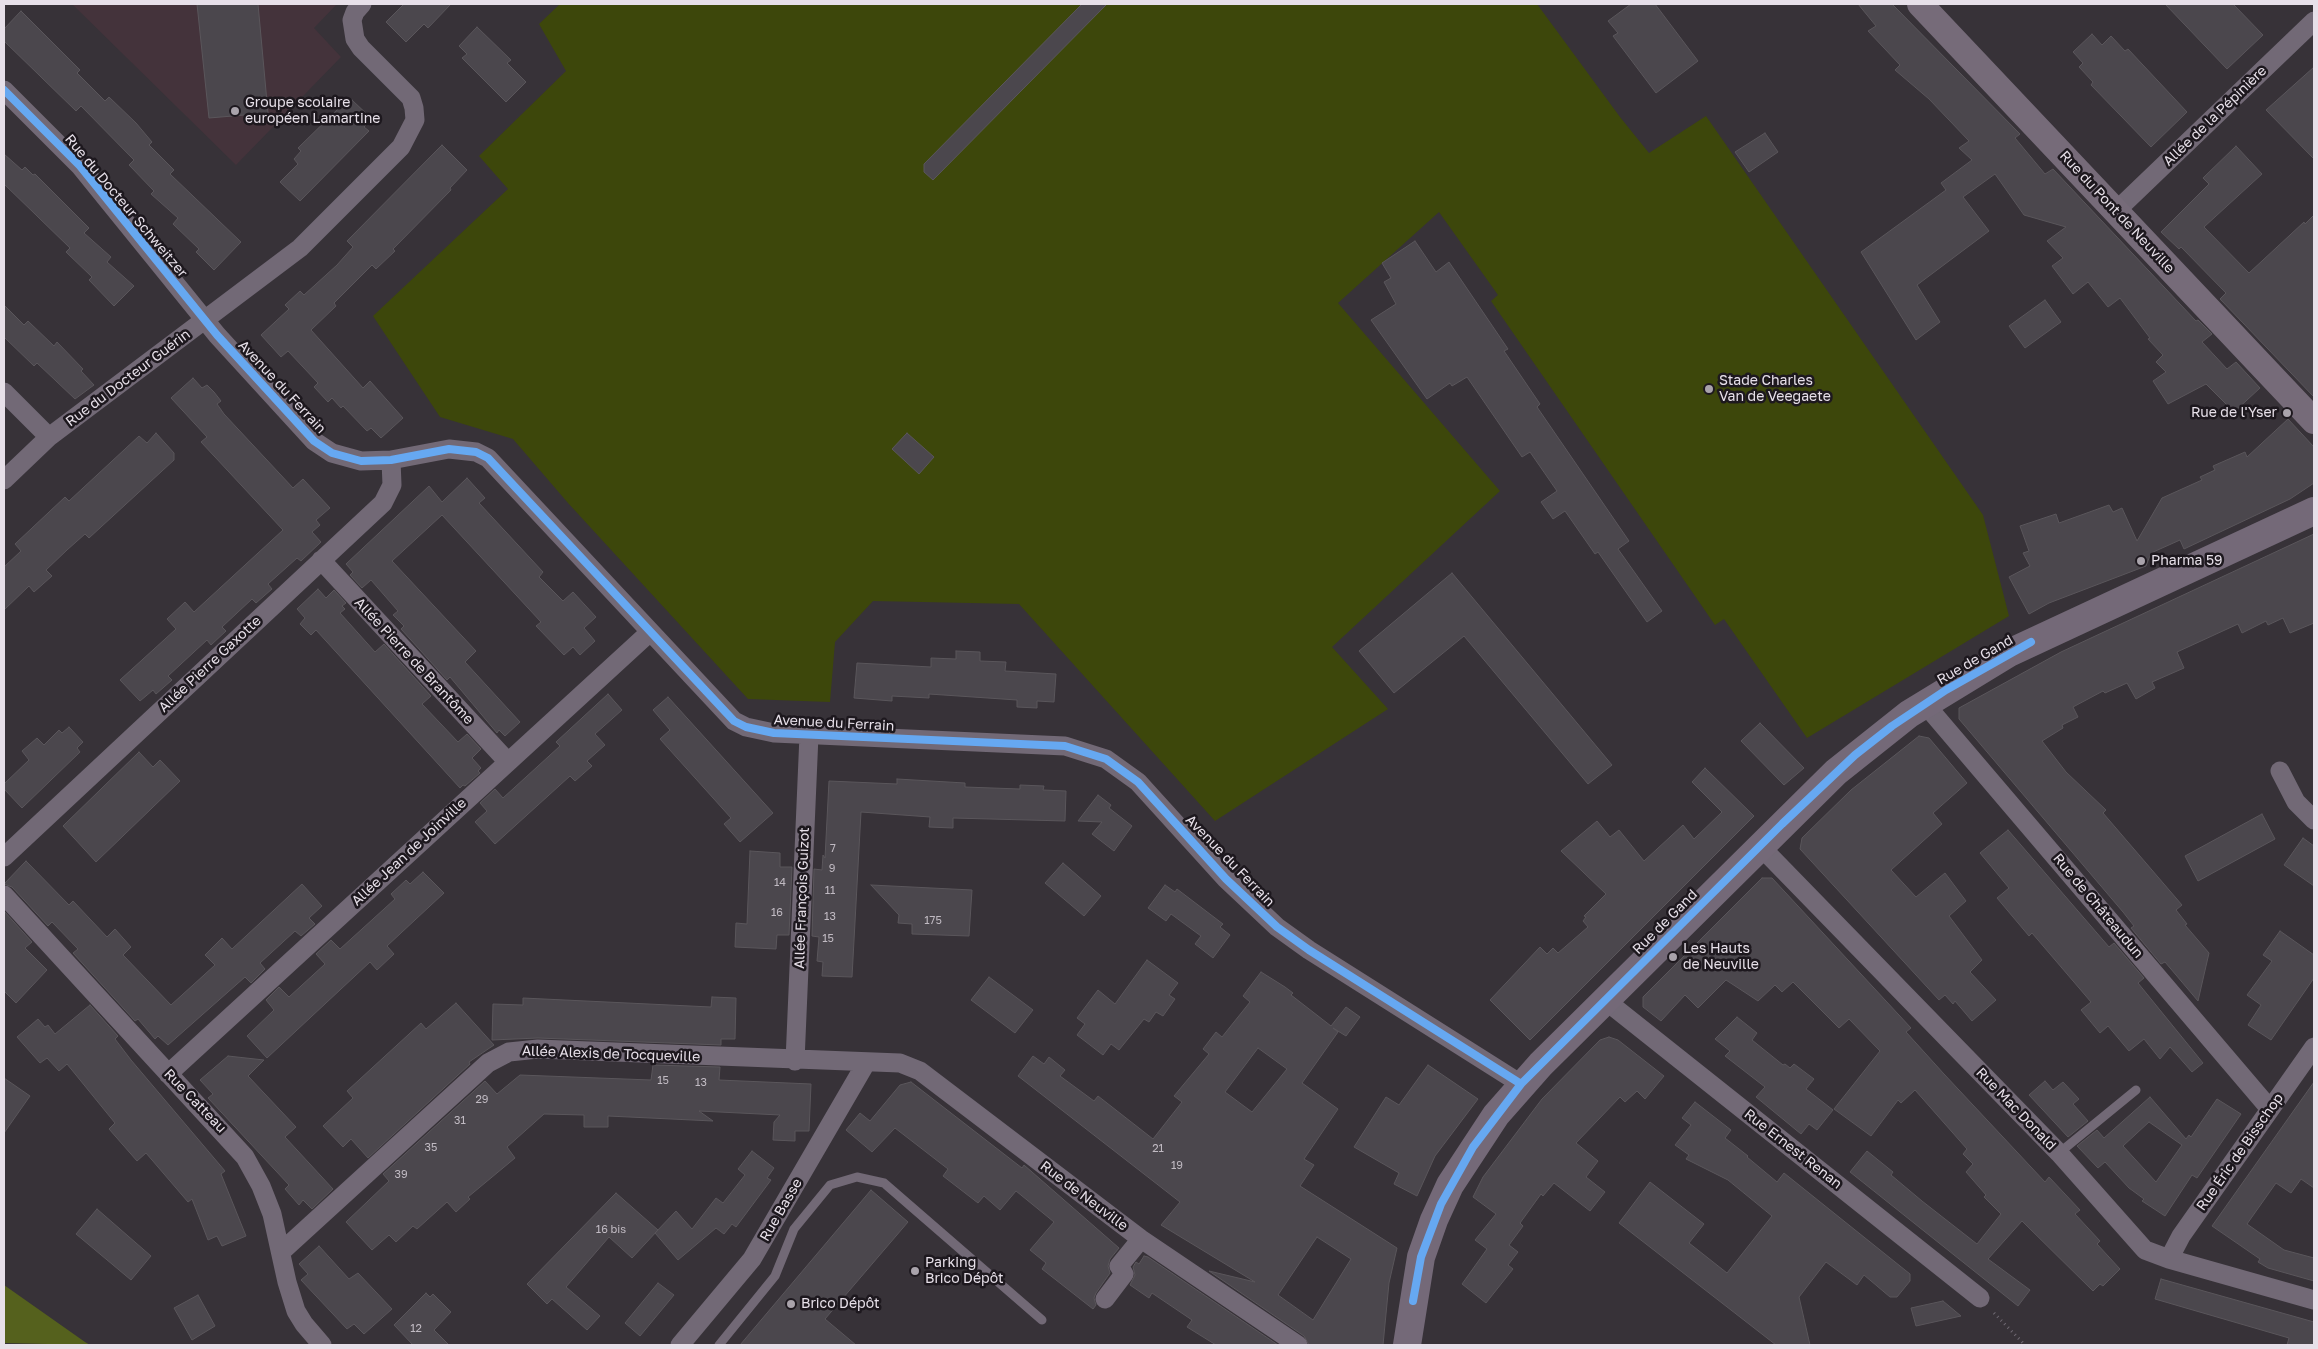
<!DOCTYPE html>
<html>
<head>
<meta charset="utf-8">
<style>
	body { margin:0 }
	#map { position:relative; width:2318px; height:1349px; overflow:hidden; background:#373238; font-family:"Golos Text",sans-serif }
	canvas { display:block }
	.frame { position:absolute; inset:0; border:5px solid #e7e0e9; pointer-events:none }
</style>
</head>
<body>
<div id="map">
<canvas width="2318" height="1349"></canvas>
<div class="frame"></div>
</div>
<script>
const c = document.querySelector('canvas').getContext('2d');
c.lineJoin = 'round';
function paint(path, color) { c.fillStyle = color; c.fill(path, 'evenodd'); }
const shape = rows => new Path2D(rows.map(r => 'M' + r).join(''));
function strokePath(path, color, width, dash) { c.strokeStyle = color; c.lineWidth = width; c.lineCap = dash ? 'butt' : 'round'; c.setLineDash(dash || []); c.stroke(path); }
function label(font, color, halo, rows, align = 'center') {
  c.font = font + ' "Golos Text",sans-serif'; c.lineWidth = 5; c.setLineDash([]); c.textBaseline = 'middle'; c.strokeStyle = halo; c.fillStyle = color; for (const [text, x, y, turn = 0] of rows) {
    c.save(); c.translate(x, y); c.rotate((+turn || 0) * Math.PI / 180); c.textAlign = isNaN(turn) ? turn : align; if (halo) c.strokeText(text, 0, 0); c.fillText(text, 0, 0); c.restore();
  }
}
paint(shape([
	[72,4,337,4,314,28,341,57,236,165]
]), '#44333b');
paint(shape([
	[560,4,1537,4,1620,117,1649,153,1706,116,1983,515,2009,616,1807,738,1724,619,1715,625,1491,301,1498,295,1439,212,1338,303,1500,491,1332,647,1388,709,1215,821,1019,604,873,601,835,642,830,702,748,699,568,503,513,439,440,417,373,316,508,189,479,156,566,71,539,24]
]), '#3d470b');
paint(shape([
	[4,1285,85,1342,90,1345,4,1343]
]), '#55611d');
const building = shape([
	[197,4,258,4,268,113,209,118,197,4],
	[404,4,451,4,428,28,424,24,406,42,386,22,404,4],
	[1082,4,1107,4,933,180,924,172,924,164,1082,4],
	[1631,4,1655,4,1698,61,1656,93,1613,36,1618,33,1608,21,1631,4],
	[1858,4,1892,4,2020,134,2015,138,2045,174,2053,169,2196,321,2198,320,2212,334,2202,342,2227,369,2236,362,2260,388,2234,412,2206,384,2168,404,2153,381,2166,372,2156,362,2163,355,2148,339,2150,338,2120,298,2108,307,2088,282,2073,294,2052,266,2063,258,2047,241,2066,227,2024,215,1995,174,1963,197,1989,231,1917,285,1940,322,1916,340,1861,252,1946,190,1941,183,1972,160,1959,148,1969,141,1929,99,1895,70,1900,65,1868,31,1876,26,1858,4],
	[2165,4,2233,4,2263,35,2227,69,2165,4],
	[21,11,80,70,77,73,105,101,109,97,136,123,152,142,149,145,174,170,170,174,241,242,214,270,196,252,199,249,173,224,178,218,151,194,154,191,129,165,134,160,81,106,76,111,4,41,4,29,21,11],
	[477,27,511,60,507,63,526,82,506,102,462,58,467,54,459,46,477,27],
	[2092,34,2102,45,2111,36,2125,51,2128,49,2187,112,2151,147,2091,85,2093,82,2079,67,2083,63,2073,52,2092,34],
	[2314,67,2314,159,2266,110,2314,67],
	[352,100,372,119,364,127,369,131,300,201,280,182,298,164,294,159,301,151,298,148,342,105,345,107,352,100],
	[1765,133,1778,152,1749,172,1735,152,1765,133],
	[442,145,467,170,450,188,451,190,393,249,395,251,376,269,372,265,334,303,336,306,311,330,363,388,370,381,403,418,381,438,371,428,367,431,343,406,341,408,332,398,328,402,314,387,318,383,288,351,281,357,261,335,289,309,285,305,300,291,304,295,337,265,353,247,347,241,442,145],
	[2236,146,2262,174,2204,227,2249,273,2304,222,2305,224,2314,215,2314,397,2220,299,2226,293,2181,247,2179,249,2161,232,2209,184,2203,178,2236,146],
	[4,154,22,170,25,167,33,175,35,174,89,228,84,233,111,257,107,262,134,286,114,306,89,280,92,277,66,252,70,248,4,184,4,154],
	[1415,241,1436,272,1449,262,1508,349,1504,351,1540,404,1537,407,1629,541,1618,549,1662,611,1647,622,1598,552,1595,554,1565,511,1553,519,1541,502,1557,491,1530,452,1522,457,1467,377,1452,386,1450,383,1427,399,1371,320,1396,304,1384,282,1391,278,1382,263,1415,241],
	[2045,300,2061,322,2025,348,2009,326,2045,300],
	[4,305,24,325,28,321,54,346,57,342,83,369,81,371,94,385,75,399,37,363,34,366,4,337,4,305],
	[193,378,202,388,207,385,214,392,221,401,217,404,224,414,293,488,303,479,330,508,316,520,320,525,312,532,321,542,301,561,297,558,268,584,272,589,256,603,252,599,222,627,226,631,211,645,207,640,168,676,172,680,156,694,153,690,140,701,120,680,176,629,167,619,185,602,194,612,283,530,201,442,207,437,171,398,193,378],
	[2288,419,2314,447,2314,483,2290,499,2184,549,2180,540,2151,553,2146,566,2049,603,2029,614,2009,577,2030,566,2023,553,2029,551,2020,526,2056,514,2059,523,2109,505,2113,512,2122,508,2137,541,2162,498,2202,480,2200,477,2215,470,2213,466,2245,452,2247,457,2288,419],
	[156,433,174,453,174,460,89,538,85,534,67,550,46,570,52,576,34,592,29,586,4,610,4,567,21,551,15,544,65,497,69,501,139,436,147,443,156,433],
	[907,433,934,457,919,474,892,449,907,433],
	[467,478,485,498,479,503,543,572,539,577,563,601,573,592,596,617,584,628,595,641,580,655,573,647,564,655,536,626,541,622,442,515,392,561,476,651,465,662,520,722,505,736,499,730,497,733,450,677,447,680,401,629,404,626,393,615,398,611,371,580,362,588,350,575,353,572,346,564,429,486,442,502,467,478],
	[2314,534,2314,623,2290,633,2283,618,2268,625,2266,621,2242,633,2238,624,2177,652,2184,668,2152,682,2155,688,2136,699,2127,683,2105,693,2103,691,2073,707,2078,717,2062,725,2063,728,2042,741,2066,772,2106,810,2103,813,2182,905,2176,910,2187,924,2185,925,2209,953,2198,1001,2165,962,2161,964,2131,928,2134,926,2123,912,1959,719,1959,708,2061,652,2314,534],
	[1452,573,1612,765,1588,784,1464,636,1394,693,1359,651,1452,573],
	[318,589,326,598,334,590,346,603,342,606,345,609,340,613,375,652,384,644,431,696,422,704,458,742,467,734,481,749,472,758,481,768,478,771,480,773,465,786,463,785,460,788,316,630,311,635,300,624,305,618,297,609,318,589],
	[956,651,980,652,980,661,1006,662,1005,671,1056,674,1054,702,1037,701,1037,708,1017,707,1017,700,929,694,929,698,892,696,892,701,854,698,857,663,931,667,931,658,956,659,956,651],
	[608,694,622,710,595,734,605,745,587,761,592,766,575,781,570,776,495,844,475,822,487,811,480,803,495,789,503,798,560,746,556,742,608,694],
	[668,697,773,813,740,842,724,824,731,818,660,739,670,730,653,710,668,697],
	[1760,723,1804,768,1784,785,1741,741,1760,723],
	[69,727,83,742,77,748,80,752,22,808,4,789,4,784,29,760,22,751,37,738,44,745,59,730,62,733,69,727],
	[1919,736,1929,738,1967,783,1933,813,1942,824,1891,870,1916,897,1945,873,1966,901,1949,916,1982,960,1970,972,1996,1000,1972,1021,1955,1001,1953,1004,1945,995,1939,1000,1800,849,1802,838,1851,790,1919,736],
	[139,752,153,767,160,760,180,781,96,862,63,826,139,752],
	[1705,768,1754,816,1530,1040,1490,1000,1540,947,1547,954,1553,948,1558,953,1588,927,1583,921,1586,917,1584,916,1606,894,1561,851,1597,821,1610,837,1619,830,1644,861,1683,825,1694,839,1722,812,1692,782,1705,768],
	[897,779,965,783,965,787,1020,789,1020,785,1044,786,1043,790,1066,791,1065,821,953,818,953,828,929,827,930,817,861,812,852,977,822,976,823,962,817,961,819,937,812,936,814,869,822,870,823,855,825,858,829,781,897,784,897,779],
	[1098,795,1111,805,1109,808,1132,826,1114,851,1092,834,1102,822,1078,821,1098,795],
	[2262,814,2275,839,2198,881,2185,856,2262,814],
	[2008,830,2109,947,2114,943,2144,978,2138,983,2203,1063,2192,1072,2170,1047,2160,1059,2144,1039,2129,1051,2108,1026,2100,1033,2081,1010,2091,1002,2032,933,2029,936,1997,898,2009,888,1980,853,2008,830],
	[2303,838,2314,846,2314,886,2284,865,2303,838],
	[750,851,780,853,780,867,792,867,789,935,777,935,776,949,735,947,736,923,747,924,750,851],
	[26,861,69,905,73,901,107,937,115,929,131,947,123,955,171,1005,215,965,205,955,222,938,232,949,302,884,322,906,309,918,315,924,301,936,295,931,260,963,265,969,251,983,245,977,168,1045,158,1036,155,1039,138,1019,135,1021,73,953,78,949,52,922,48,926,12,887,4,884,26,861],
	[1063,863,1101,896,1084,916,1045,883,1063,863],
	[423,872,444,893,387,946,394,954,377,970,370,962,267,1058,247,1036,274,1010,266,1000,279,987,289,997,325,964,316,954,331,940,340,949,395,899,391,894,406,880,410,884,423,872],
	[1762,878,1772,878,1911,1028,1906,1032,1944,1074,2045,1182,2049,1177,2080,1210,2075,1214,2100,1241,2097,1244,2120,1269,2103,1286,2100,1284,2093,1291,2022,1221,1988,1259,2030,1290,2018,1306,1850,1172,1867,1151,1893,1172,1891,1175,1922,1201,1977,1244,2001,1214,1984,1197,1986,1195,1966,1172,1973,1164,1963,1154,1967,1149,1915,1090,1901,1103,1898,1100,1871,1136,1834,1109,1880,1051,1849,1019,1839,1028,1793,982,1782,992,1775,985,1758,1001,1726,980,1698,1008,1685,995,1661,1021,1643,1007,1643,997,1762,878],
	[871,885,972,890,969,936,912,934,912,924,898,923,899,915,871,885],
	[1165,885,1175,892,1177,889,1223,924,1220,927,1230,935,1213,958,1195,944,1201,936,1171,914,1166,921,1148,908,1165,885],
	[4,911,32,942,25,948,47,970,16,1003,4,991,4,911],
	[2280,931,2314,955,2314,978,2271,1040,2248,1025,2261,1005,2247,995,2272,961,2263,955,2280,931],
	[1147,960,1178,983,1169,995,1175,999,1163,1016,1156,1012,1149,1022,1144,1019,1119,1050,1111,1044,1103,1055,1077,1035,1085,1024,1077,1018,1098,990,1115,1004,1147,960],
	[1261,972,1285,987,1293,993,1291,995,1331,1026,1346,1007,1360,1017,1346,1036,1333,1028,1338,1032,1302,1083,1338,1109,1304,1159,1314,1165,1300,1186,1397,1248,1389,1283,1383,1345,1309,1345,1304,1336,1209,1271,1255,1282,1161,1225,1180,1202,1018,1076,1033,1056,1044,1064,1049,1057,1065,1070,1060,1076,1094,1101,1098,1096,1153,1139,1182,1102,1174,1096,1209,1054,1203,1049,1216,1032,1222,1037,1250,1002,1243,996,1261,972],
	[1258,1048,1287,1069,1252,1112,1225,1092,1258,1048],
	[1317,1237,1351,1259,1313,1320,1278,1295,1317,1237],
	[989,977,1033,1010,1015,1033,971,1000,989,977],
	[712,997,736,998,735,1039,721,1039,721,1045,538,1038,492,1040,493,1004,523,1005,523,998,711,1007,712,997],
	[456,1003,494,1045,469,1062,470,1064,368,1158,351,1139,343,1147,323,1126,353,1098,347,1091,421,1023,426,1029,456,1003],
	[90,1005,118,1036,115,1039,131,1060,225,1171,221,1174,246,1236,222,1246,217,1236,208,1240,192,1199,188,1202,146,1153,137,1161,109,1129,115,1123,67,1064,59,1071,47,1058,40,1063,17,1037,38,1019,45,1027,48,1025,55,1034,90,1005],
	[1737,1017,1757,1033,1752,1040,1783,1065,1785,1064,1790,1068,1794,1064,1814,1079,1806,1089,1833,1110,1817,1130,1809,1124,1801,1134,1756,1097,1765,1087,1725,1056,1730,1051,1715,1039,1737,1017],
	[1609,1037,1618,1040,1664,1076,1645,1099,1637,1091,1625,1102,1620,1097,1576,1143,1598,1161,1586,1177,1605,1192,1590,1211,1554,1183,1543,1196,1541,1194,1520,1223,1523,1226,1509,1245,1518,1252,1508,1265,1513,1269,1486,1303,1462,1284,1487,1249,1475,1240,1496,1214,1473,1197,1483,1177,1542,1099,1600,1040,1609,1037],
	[228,1056,264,1060,248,1076,296,1127,285,1137,333,1189,312,1209,303,1200,299,1205,285,1189,289,1185,208,1098,213,1094,200,1080,228,1056],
	[653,1065,720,1067,719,1080,811,1084,809,1131,795,1131,795,1141,773,1140,774,1122,780,1115,699,1111,713,1121,608,1116,608,1127,584,1127,584,1115,544,1114,507,1147,515,1158,468,1197,470,1199,456,1212,447,1202,417,1229,413,1226,396,1242,389,1235,372,1250,346,1222,389,1181,383,1174,485,1081,497,1094,520,1075,651,1080,653,1065],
	[1428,1065,1478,1099,1435,1156,1417,1196,1394,1184,1399,1173,1354,1147,1386,1097,1399,1105,1428,1065],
	[4,1078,30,1096,4,1133,4,1078],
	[2045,1081,2053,1090,2063,1082,2079,1099,2073,1104,2088,1121,2068,1137,2029,1095,2045,1081],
	[911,1082,1022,1168,1024,1165,1119,1248,1110,1259,1108,1266,1110,1273,1096,1293,1094,1298,1096,1305,1093,1309,1042,1269,1046,1263,1030,1250,1054,1222,1016,1191,1000,1210,984,1196,978,1203,943,1176,948,1169,895,1128,872,1152,846,1130,860,1113,870,1121,900,1085,911,1082],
	[2314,1082,2314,1188,2301,1179,2291,1193,2276,1183,2247,1224,2284,1250,2314,1258,2314,1281,2268,1268,2258,1262,2260,1259,2212,1226,2314,1082],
	[2150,1097,2186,1139,2189,1135,2191,1137,2217,1099,2241,1114,2197,1178,2192,1175,2165,1216,2142,1201,2144,1199,2129,1188,2105,1162,2098,1168,2077,1146,2097,1130,2104,1138,2150,1097],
	[2149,1122,2182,1145,2156,1182,2123,1146,2149,1122],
	[1695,1102,1731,1130,1725,1138,1748,1156,1747,1157,1777,1182,1784,1173,1910,1274,1910,1281,1897,1297,1890,1297,1864,1275,1857,1285,1826,1262,1799,1297,1810,1345,1776,1345,1619,1223,1650,1182,1704,1224,1689,1243,1727,1273,1772,1216,1728,1180,1686,1159,1689,1155,1675,1145,1691,1125,1682,1118,1695,1102],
	[752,1151,774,1168,767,1178,771,1180,736,1227,732,1224,724,1234,716,1228,678,1260,655,1233,676,1211,692,1229,716,1198,723,1203,745,1175,738,1169,752,1151],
	[871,1190,908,1222,825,1319,856,1345,740,1345,871,1190],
	[616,1193,658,1230,632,1258,609,1237,566,1287,600,1316,587,1330,552,1299,547,1304,527,1284,616,1193],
	[97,1209,151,1256,131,1280,76,1234,97,1209],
	[319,1246,349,1279,358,1273,392,1309,364,1334,354,1324,347,1329,301,1280,308,1274,299,1264,319,1246],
	[1144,1256,1148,1257,1278,1345,1216,1345,1187,1327,1192,1320,1152,1293,1149,1298,1130,1285,1135,1275,1133,1267,1136,1262,1139,1264,1144,1256],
	[2161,1279,2314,1322,2314,1345,2287,1345,2289,1338,2155,1299,2161,1279],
	[658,1283,674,1295,640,1336,625,1323,658,1283],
	[426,1293,430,1297,433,1294,451,1312,434,1330,449,1345,413,1345,394,1325,426,1293],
	[198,1295,215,1326,192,1340,174,1308,198,1295],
	[1943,1301,1961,1316,1916,1326,1911,1308,1943,1301]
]);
paint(building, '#4b474d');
strokePath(building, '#5a565b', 1);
strokePath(shape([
	[1994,1313,2025,1345]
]), '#6e6871', 3, [1, 4]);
strokePath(shape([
	[2059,1153,2136,1090],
	[719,1345,775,1276,794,1229,830,1185,857,1177,884,1183,1042,1320]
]), '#726976', 9);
strokePath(shape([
	[4,90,80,166,217,335,314,441,332,453,361,461,391,460,449,449,476,452,488,458,734,721,746,727,774,733,1065,746,1106,759,1138,782,1226,879,1277,927,1309,950,1521,1084],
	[2116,211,2314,21],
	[4,392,49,437],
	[4,480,49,437,300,248,401,147,415,120,414,108,411,98,361,48,355,39,352,20,355,12,362,4],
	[321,560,508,762],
	[1925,704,2270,1109],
	[2280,771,2296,802,2314,820],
	[1760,846,2059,1153,2145,1250,2169,1259,2314,1300],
	[4,857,383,503,392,485,391,460],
	[4,895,245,1157,261,1186,272,1214,287,1282,296,1311,304,1324,322,1345],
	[1605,1000,1980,1298],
	[795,1061,809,735],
	[168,1074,650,632],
	[281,1252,488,1063,509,1052,538,1049,900,1063,920,1071,1141,1239,1298,1345],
	[2169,1259,2181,1236,2314,1047],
	[1105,1299,1124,1274,1119,1266,1141,1239],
	[680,1345,752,1259,866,1063]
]), '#726976', 19);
strokePath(shape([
	[1920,4,2314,421]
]), '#766b79', 26);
strokePath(shape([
	[1407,1345,1421,1257,1434,1220,1450,1185,1496,1115,1541,1064,1836,772,1909,714,2009,653,2314,511]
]), '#746978', 28);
strokePath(shape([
	[4,90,80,166,217,335,314,441,332,453,361,461,391,460,449,449,476,452,488,458,734,721,746,727,774,733,1065,746,1106,759,1138,782,1226,879,1277,927,1309,950,1521,1084],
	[1413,1301,1421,1257,1441,1204,1473,1147,1521,1084,1782,824,1855,755,1892,726,1946,690,2031,642]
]), '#66a8f1', 8);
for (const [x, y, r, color] of [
	[235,111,5,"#a9a3ab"],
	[1709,389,5,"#a9a3ab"],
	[2287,413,5,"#a9a3ab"],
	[2141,561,5,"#a9a3ab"],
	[1673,957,5,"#a9a3ab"],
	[915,1271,5,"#a9a3ab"],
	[791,1304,5,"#a9a3ab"]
]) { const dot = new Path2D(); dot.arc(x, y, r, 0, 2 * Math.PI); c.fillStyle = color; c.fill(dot); strokePath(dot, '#1d181e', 2); }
label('11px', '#c0bac2', null, [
	["7",833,849],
	["9",832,869],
	["14",780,883],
	["11",830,891],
	["16",777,913],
	["13",830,917],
	["175",933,921],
	["15",828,939],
	["15",663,1081],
	["13",701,1083],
	["29",482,1100],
	["31",460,1121],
	["35",431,1148],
	["21",1158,1149],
	["19",1177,1166],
	["39",401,1175],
	["16 bis",611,1230],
	["12",416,1329]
]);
label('14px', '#e7e0e9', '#1d181e', [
	["Groupe scolaire",245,103],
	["européen Lamartine",245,119],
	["Stade Charles",1719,381],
	["Van de Veegaete",1719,397],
	["Rue de l'Yser",2277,413,"right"],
	["Pharma 59",2151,561],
	["Les Hauts",1683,949],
	["de Neuville",1683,965],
	["Parking",925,1263],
	["Brico Dépôt",925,1279],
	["Brico Dépôt",801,1304]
], 'left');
label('14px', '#e7e0e9', '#1d181e', [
	["Allée de la Pépinière",2215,116,-44],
	["Rue du Docteur Schweitzer",126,206,50],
	["Rue du Pont de Neuville",2117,212,47],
	["Rue du Docteur Guérin",128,378,-37],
	["Avenue du Ferrain",282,387,47],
	["Rue de Gand",1975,660,-30],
	["Allée Pierre de Brantôme",414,661,47],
	["Allée Pierre Gaxotte",210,664,-43],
	["Avenue du Ferrain",834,723,3],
	["Allée Jean de Joinville",409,852,-43],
	["Avenue du Ferrain",1230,861,46],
	["Allée François Guizot",802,898,-88],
	["Rue de Châteaudun",2098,906,50],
	["Rue de Gand",1665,922,-45],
	["Allée Alexis de Tocqueville",611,1054,2],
	["Rue Catteau",195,1101,46],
	["Rue Mac Donald",2016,1109,46],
	["Rue Ernest Renan",1793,1149,38],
	["Rue Éric de Bisschop",2240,1152,-55],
	["Rue de Neuville",1084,1196,37],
	["Rue Basse",781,1210,-60]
]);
</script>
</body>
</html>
